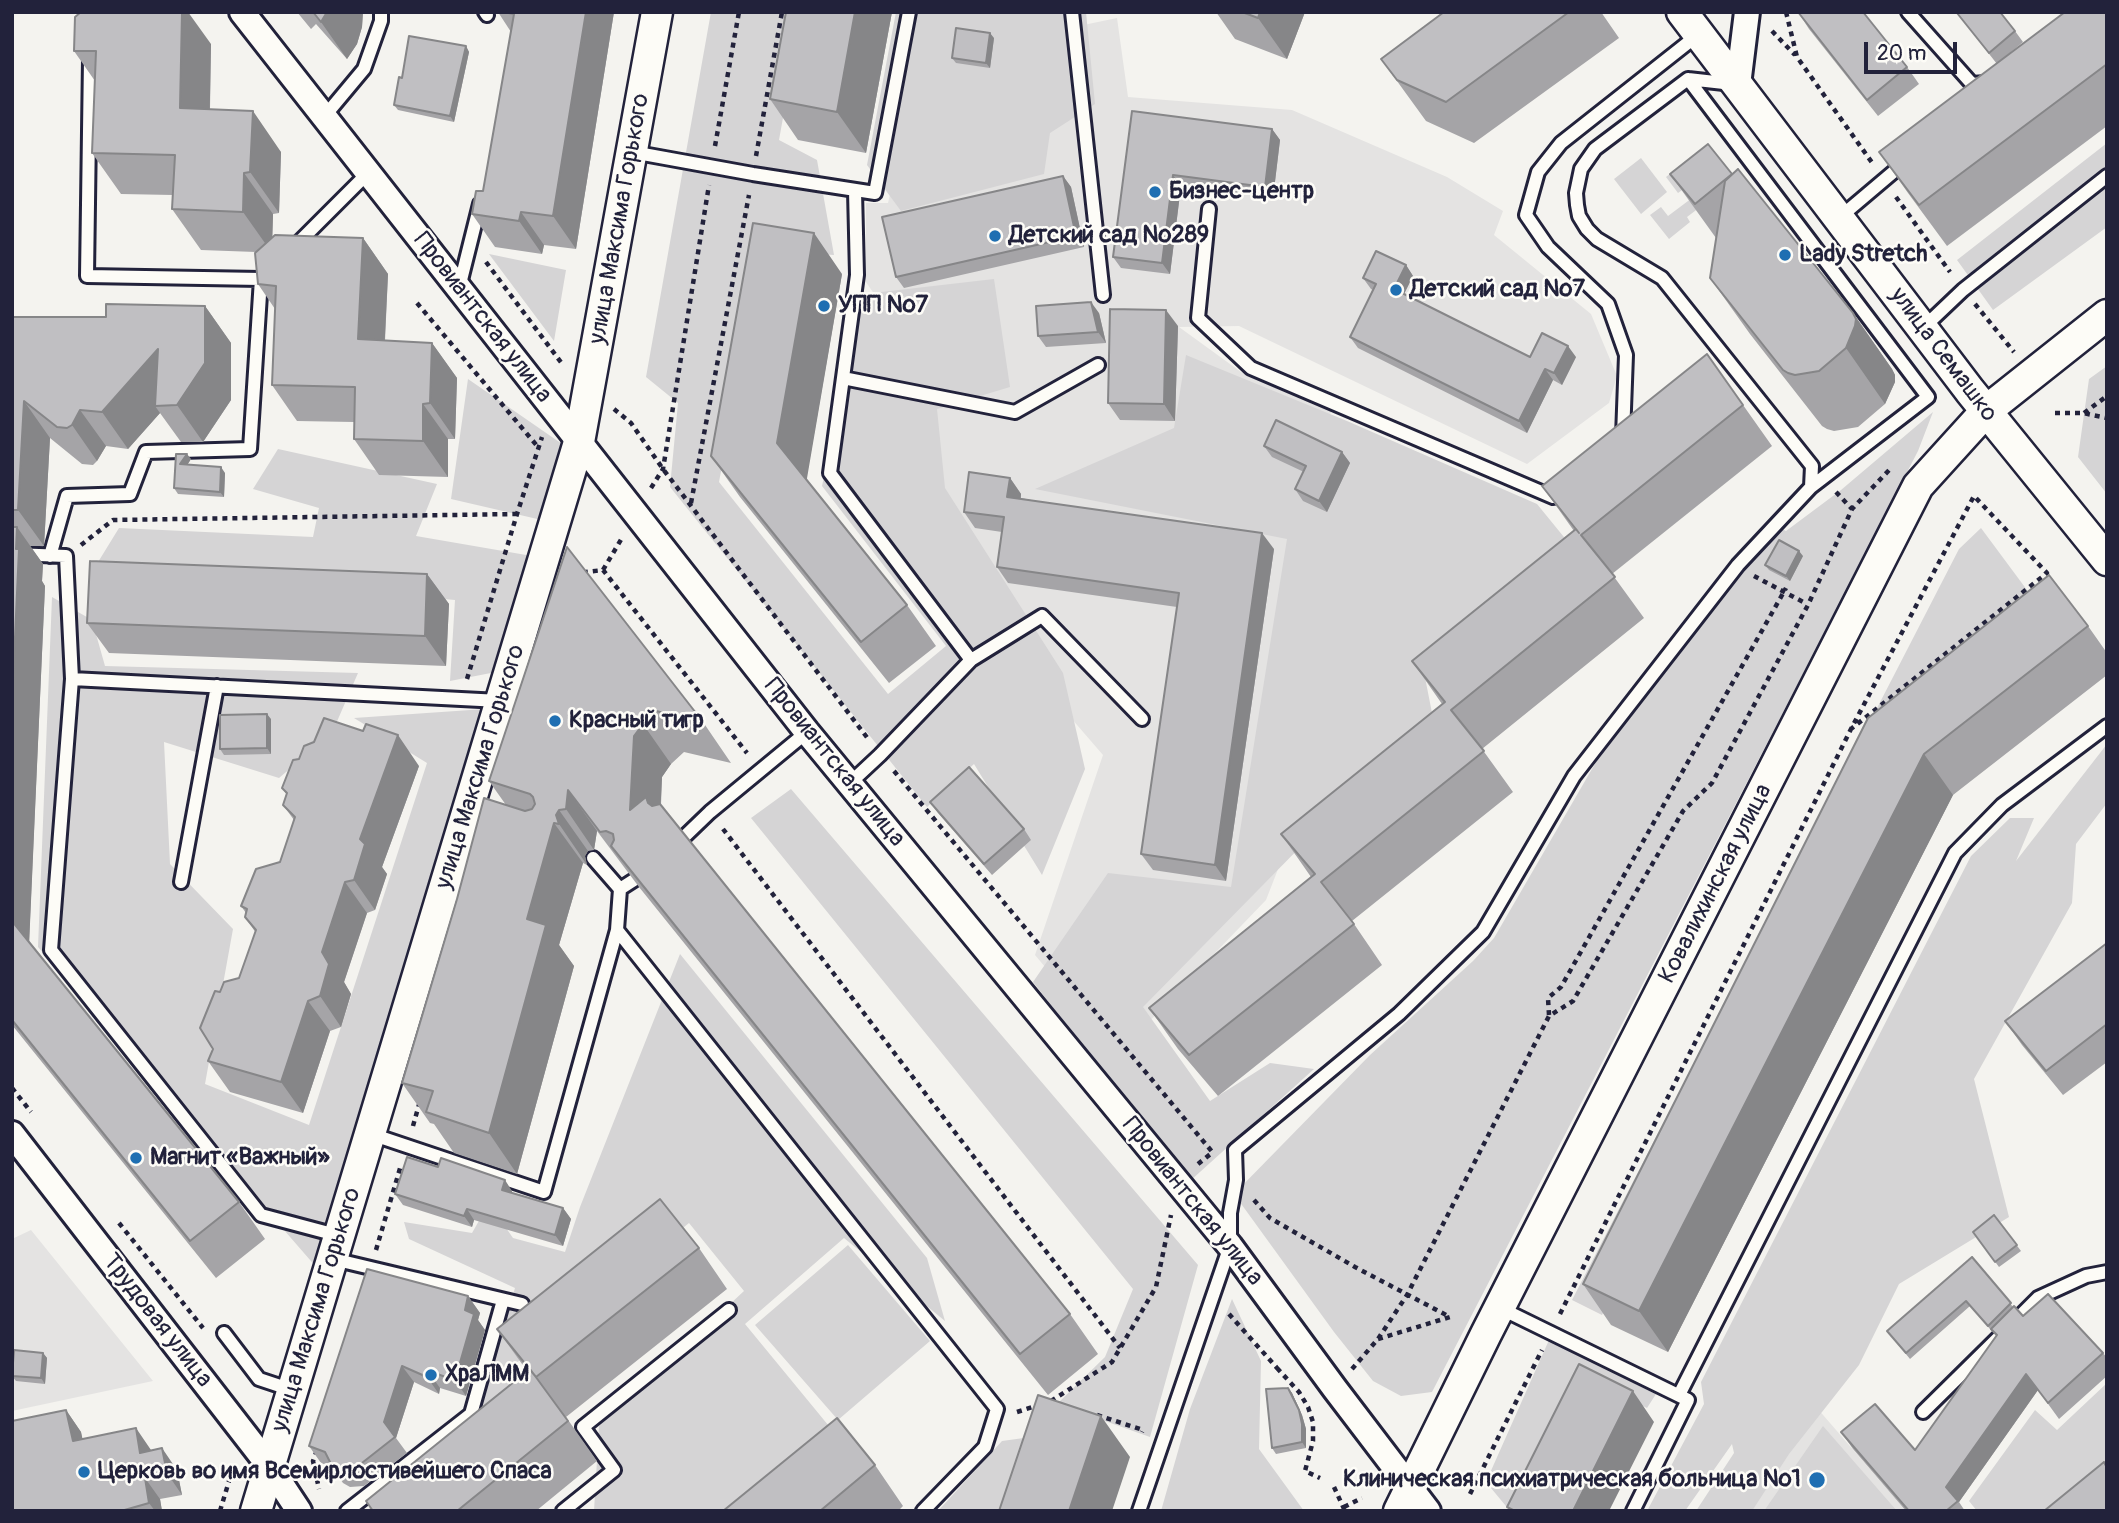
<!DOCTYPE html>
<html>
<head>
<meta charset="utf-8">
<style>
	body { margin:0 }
	#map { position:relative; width:2119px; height:1523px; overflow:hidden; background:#f4f3ef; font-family:Pangolin,sans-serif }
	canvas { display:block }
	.frame { position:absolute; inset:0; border:14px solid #22223b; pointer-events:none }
	.scale { position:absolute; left:1864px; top:42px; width:93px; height:32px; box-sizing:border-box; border:4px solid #22223b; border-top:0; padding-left:9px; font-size:21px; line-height:24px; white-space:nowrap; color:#22223b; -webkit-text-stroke:5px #fdfcf7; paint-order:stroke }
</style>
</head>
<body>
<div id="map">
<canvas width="2119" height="1523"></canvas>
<div class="frame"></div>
<div class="scale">20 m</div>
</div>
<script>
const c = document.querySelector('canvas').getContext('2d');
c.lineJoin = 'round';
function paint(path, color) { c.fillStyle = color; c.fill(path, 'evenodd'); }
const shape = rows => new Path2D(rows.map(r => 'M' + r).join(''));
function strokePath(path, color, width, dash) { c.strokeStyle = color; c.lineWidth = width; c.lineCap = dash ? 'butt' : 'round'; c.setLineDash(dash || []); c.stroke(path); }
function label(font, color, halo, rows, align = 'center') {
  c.font = font + ' Pangolin,sans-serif'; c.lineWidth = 5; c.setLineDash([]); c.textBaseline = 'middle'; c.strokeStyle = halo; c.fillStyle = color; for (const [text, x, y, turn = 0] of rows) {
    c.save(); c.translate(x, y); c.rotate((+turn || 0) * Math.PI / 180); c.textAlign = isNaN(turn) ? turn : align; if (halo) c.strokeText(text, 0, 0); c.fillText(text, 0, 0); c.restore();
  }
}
paint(shape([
	[1117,18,1128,97,1292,110,1447,177,1503,211,1494,235,1591,314,1617,376,1609,403,1527,464,1239,326,1179,327,1241,372,1332,410,1315,446,1402,551,1266,900,1118,1054,1035,955,1103,755,988,622,936,493,924,368,866,282,866,203,888,203,905,130,1007,41],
	[31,1230,153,1381,12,1411,12,1239],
	[1811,1401,1906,1511,1733,1511]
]), '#e4e3e2');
paint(shape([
	[711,12,802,12,779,140,817,160,834,255,763,250,719,482,888,694,946,646,822,486,864,294,994,279,1010,387,937,409,945,488,1063,673,1085,769,1042,875,974,764,927,807,670,487,678,403,646,377],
	[896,12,1086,12,1095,104,1050,133,1044,174,901,211,867,165],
	[2107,143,2107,227,1993,310,1957,260],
	[1641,158,1667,192,1641,214,1614,179],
	[1688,159,1716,195,1687,217,1690,222,1669,239,1650,215,1661,207,1668,216,1696,195,1689,185,1678,193,1666,177],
	[489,254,566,270,554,341],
	[1186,355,1347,421,1537,504,1568,542,1421,657,1432,713,1143,1007,1210,1101,1270,1063,1314,1069,1190,1181,1033,982,1108,873,1231,887,1287,539,1035,489,1174,428],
	[2107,366,2107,494,2078,457,2089,379],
	[468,379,565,446,546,521,451,499],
	[1933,412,1918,451,1432,1392,1401,1396,1373,1381,1334,1332,1234,1194,1370,1055,1473,961,1494,938,1614,731,1746,556,1778,527,1786,531,1841,490],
	[278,449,437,484,416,536,532,556,496,672,450,681,455,600,95,567,119,528,313,537,319,508,253,489],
	[1981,528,2047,617,1885,753,1602,1315,1572,1300,1959,549],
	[52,597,92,620,105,666,358,673,332,733,279,778,164,742,170,864,233,929,205,1084,309,1125,427,763,354,718,485,709,317,1268,38,947],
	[2107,744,2107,803,2076,844,2072,903,1974,1079,2009,1217,1899,1284,1859,1365,1789,1454,1752,1511,1696,1511,1734,1453,1732,1444,1685,1511,1647,1511,1704,1404,1701,1382,1971,856,2010,818,2034,818,2016,861],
	[791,789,1198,1265,1150,1437,1057,1404,1105,1357,1133,1289,751,818],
	[680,954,927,1258,945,1321,844,1238,745,1324,833,1431,739,1511,594,1511,599,1426,744,1291,689,1223,514,1365,544,1406,421,1511,366,1511,475,1421,515,1288,409,1239,404,1222,472,1233,480,1219,504,1225,513,1238,565,1252,580,1207],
	[848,1245,930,1341,838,1420,755,1325],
	[1232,1299,1261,1361,1259,1449,1304,1511,1161,1511,1190,1409],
	[1549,1340,1656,1394,1647,1408,1598,1384,1510,1511,1486,1482],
	[2107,1383,2107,1462,2050,1511,1977,1511,1969,1501,2035,1410,2057,1430],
	[1823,1426,1897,1511,1764,1511],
	[1031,1437,1006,1511,938,1511,1002,1441]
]), '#d5d4d5');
const service = shape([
	[485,12,487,15],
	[1072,12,1103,295],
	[1908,12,1972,84,1986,83],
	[90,59,87,276,261,279],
	[1688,79,1928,397,1811,487],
	[324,117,364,69,381,21,381,12],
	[632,152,753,174,875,193,909,12],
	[1209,209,1198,318,1251,368,1553,497,1562,489],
	[1839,218,1904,163],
	[294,247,368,173],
	[459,288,480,204],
	[1923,328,1963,290,2107,176],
	[843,378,1015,412,1098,365],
	[1623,436,1626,355,1608,304,1548,247,1526,215,1538,172,1561,143,1699,34],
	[12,554,66,556,72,679,500,701],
	[50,556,67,496,130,494,146,452,250,449,261,279,266,275],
	[971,660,1042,616,1142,719],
	[72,679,51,950,261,1215,340,1236],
	[850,783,880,755,971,660,830,473,857,275,855,191],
	[683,838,710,812,807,732],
	[593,858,620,889,634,880],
	[181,882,217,686],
	[617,930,620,889],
	[371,1134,544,1192,617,930,997,1409,985,1447,923,1511],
	[333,1259,522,1304],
	[1500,1308,1688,1400,1633,1511],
	[2011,1325,2038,1298,2086,1276,2107,1272],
	[224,1333,259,1379,292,1390],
	[1679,1395,1955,853,2002,805,2107,726],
	[1923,1412,1998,1338],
	[347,1511,471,1414,503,1300],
	[563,1511,614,1470,583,1427,729,1310],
	[1139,1511,1230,1246,1230,1213,1236,1180,1235,1150,1399,1014,1483,932,1574,776,1738,565,1811,487,1812,466,1662,278,1597,239,1587,229,1579,216,1577,205,1576,193,1581,169,1595,149,1688,79,1733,84]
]);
const minor = shape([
	[242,12,807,732,1230,1246,1335,1389,1428,1511],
	[1738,85,1747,12],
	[12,1134,270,1467,299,1511]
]);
const tertiary = shape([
	[1682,12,1970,391,2107,560],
	[256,1511,579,442,657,12],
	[1399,1511,1486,1334,1918,486,1986,411,2107,315]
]);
strokePath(service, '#22223b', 18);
strokePath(minor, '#22223b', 30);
strokePath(tertiary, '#22223b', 35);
strokePath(shape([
	[1786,12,1797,57,1873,164],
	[1772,31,1795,55],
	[715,146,739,12],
	[756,156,782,12],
	[1896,197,1950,272],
	[486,262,563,365],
	[417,303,538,447],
	[1975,304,2014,352],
	[614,409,631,423,663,469,869,740],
	[2055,413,2083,413,2107,418],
	[2084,413,2107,396],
	[651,488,663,469,709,185],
	[1836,492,1852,509],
	[691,503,749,195],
	[81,545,113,520,517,514],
	[603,570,622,538],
	[585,575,586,572,603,570,747,753],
	[1754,576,1807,604],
	[467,679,517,514,542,437],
	[894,771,1214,1154],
	[723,829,1120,1348],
	[1549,1015,1548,998,1561,987,1786,588],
	[12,1088,31,1112],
	[413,1126,420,1101],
	[1198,1164,1213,1152],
	[1254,1200,1270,1218,1355,1267,1450,1317],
	[119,1223,203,1328],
	[376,1250,401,1165],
	[1229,1314,1277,1368],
	[1560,1314,1851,729,1974,496,2047,573,1851,729],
	[1378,1339,1450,1317],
	[1277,1368,1299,1392,1308,1407,1313,1422,1313,1441,1305,1471,1320,1478],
	[1352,1369,1378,1339,1407,1295,1549,1016,1573,1001,1683,811,1712,783,1808,605,1852,509,1892,467],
	[1051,1401,1112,1362,1156,1287,1171,1215],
	[1017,1412,1039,1405],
	[1097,1415,1143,1430,1142,1432],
	[317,1450,313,1461,319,1489],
	[1334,1487,1345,1511],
	[1470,1494,1542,1350],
	[1344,1507,1362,1498],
	[220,1511,229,1481]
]), '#22223b', 4.5, [5, 5]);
strokePath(service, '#fdfcf7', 12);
strokePath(minor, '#fdfcf7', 24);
strokePath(tertiary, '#fdfcf7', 30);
paint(shape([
	[297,12,363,12,362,27,357,44,347,59,316,24,311,29],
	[498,12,614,12,576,249,544,245,542,254,495,247,472,214,483,191,511,32],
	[786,12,892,12,866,153,798,140,770,99],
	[1216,12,1305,12,1287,59,1235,39],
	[1444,12,1601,12,1619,38,1474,143,1426,121,1381,59],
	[1798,12,1907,67,1919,84,1878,116,1809,29],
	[2107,12,2107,126,1947,246,1908,193,1879,152,1997,64,1957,13,2015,31,2023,42,1999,62],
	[994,38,990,68,956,63,952,58],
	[211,44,210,109,281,152,279,213,273,214,272,238,363,238,388,274,385,341,432,343,457,378,455,439,448,439,448,477,379,475,354,439,354,422,297,421,272,385,275,309,258,284,256,252,201,250,172,209,173,195,121,194,92,153,95,81,74,51],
	[466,46,469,52,454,122,398,110,394,105,402,78],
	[1132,111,1272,129,1280,140,1273,198,1181,186,1170,274,1121,268,1113,257],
	[1670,174,1732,174,1853,313,1892,369,1895,375,1895,382,1885,404,1858,427,1834,431,1827,429,1822,426,1750,334,1710,278,1716,238],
	[1063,176,1071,187,1084,247,904,288,896,277],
	[1406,265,1413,276,1404,294,1530,357,1576,357,1562,385,1553,380,1527,433,1358,348,1350,337,1373,290,1371,289,1363,278],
	[842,274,806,480,907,605,936,646,889,683,740,497,711,456],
	[205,306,231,343,231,400,203,442,181,442,160,413,128,449,106,446,97,461,93,465,82,464,50,438,44,546,30,546,43,564,42,581,45,586,29,942,239,1202,265,1239,216,1278,12,1025,12,317,106,317],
	[1099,313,1106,343,1046,347,1038,336],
	[1178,326,1175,421,1120,420,1108,403],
	[1743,405,1772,446,1612,574,1644,618,1482,749,1513,792,1352,921,1382,965,1218,1096,1178,1049,1149,1008,1311,877,1281,834,1442,704,1412,661,1574,531,1542,486],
	[1264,446,1342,452,1350,463,1327,512,1303,501,1295,489,1304,472,1272,457],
	[176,454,191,459,187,465,225,473,224,497,178,494,174,488],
	[1010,478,1021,494,1021,498,1274,549,1226,881,1153,870,1141,854,1177,607,1008,583,997,567,1002,532,975,528,964,512],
	[567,547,703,722,731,763,684,752,671,764,662,777,661,805,1070,1314,1098,1354,1048,1395,639,887,597,831,594,850,588,851,585,856,587,865,583,863,559,945,574,966,517,1174,454,1153,434,1124,430,1123,402,1083,506,805,489,781],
	[1803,556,1790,581,1769,570,1765,565],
	[427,574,449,604,446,666,109,653,87,623],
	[2088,626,2107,653,2107,675,1953,795,1668,1352,1611,1325,1583,1284,1868,718],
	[271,719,271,754,224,755,220,749],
	[419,766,382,867,387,874,375,910,367,913,344,982,351,994,341,1027,330,1031,303,1113,230,1092,208,1061,213,1049,220,992,239,978,256,933,245,917,246,913,241,906,280,862,294,820,283,805,287,795,282,788],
	[930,802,1024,829,1031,840,992,875,938,813],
	[2107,943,2107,1062,2063,1095,2022,1045,2005,1021],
	[512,1191,512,1193,563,1208,571,1219,563,1246,474,1220,472,1227,403,1205,395,1194],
	[1994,1215,2021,1251,1999,1267,1973,1232],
	[699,1248,727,1289,566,1417,597,1461,536,1511,372,1511,366,1501,527,1371,497,1329],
	[1972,1257,2013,1307,2023,1316,2103,1353,2107,1358,2107,1376,2059,1419,2038,1390,1959,1502,1965,1511,1906,1511,1853,1449,1841,1432,1915,1450,1996,1336,1970,1306,1910,1359,1887,1331],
	[468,1296,480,1313,478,1320,485,1330,466,1396,440,1388,439,1394,414,1382,396,1438,407,1453,364,1486,350,1487,343,1483,332,1467,321,1463,309,1446],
	[43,1353,47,1358,45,1384,16,1381,12,1376],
	[1288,1388,1292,1393,1302,1415,1306,1429,1306,1448,1276,1454,1272,1448],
	[66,1410,81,1432,82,1439,151,1451,177,1470,182,1495,160,1499,162,1511,12,1511],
	[875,1465,903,1506,898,1511,723,1511]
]), '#a5a4a7');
paint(shape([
	[182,12,188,12,211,44,209,149,180,108],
	[327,12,363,12,362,27,357,44,347,59,321,22],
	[586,12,614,12,576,249,553,216],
	[855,12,892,12,866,153,837,112],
	[1260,12,1305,12,1287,59,1258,18],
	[990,33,994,38,990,68,986,63],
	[466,46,469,52,454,122,450,116],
	[253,111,281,152,279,213,250,172],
	[1272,129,1280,140,1273,198,1265,187],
	[244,173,273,214,272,253,243,212],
	[1173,175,1181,186,1170,274,1162,263],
	[1063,176,1071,187,1084,247,1076,236],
	[521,212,544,245,542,254,519,221],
	[814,233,842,274,806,484,777,443],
	[363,238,388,274,383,375,358,339],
	[1406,265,1413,276,1401,300,1394,289],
	[1091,302,1099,313,1106,343,1098,332],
	[205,306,231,343,231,400,203,442,177,405],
	[1166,310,1178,326,1175,421,1164,404],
	[1853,313,1892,369,1895,375,1895,382,1885,404,1846,348],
	[432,343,457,378,455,439,430,403],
	[1568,346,1576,357,1562,385,1554,373],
	[158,349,155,406,160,413,128,449,102,412],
	[1545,369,1553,380,1527,433,1519,421],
	[24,401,50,438,44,546,18,510],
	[423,404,448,439,448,477,423,441],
	[80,410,106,446,97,461,72,425],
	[1342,452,1350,463,1327,512,1319,501],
	[187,454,191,459,184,470,180,464],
	[221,467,225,473,224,497,220,492],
	[1010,478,1021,494,1019,513,1007,497],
	[17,527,43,564,42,581,45,586,29,946,12,923,12,703],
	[1262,533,1274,549,1226,881,1215,865],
	[1799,551,1803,556,1790,581,1786,576],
	[427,574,449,604,446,666,425,636],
	[267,714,271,719,271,754,267,748],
	[643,724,671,764,662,777,660,817,630,810,634,736],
	[398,735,419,766,382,867,387,874,375,910,354,880,360,839],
	[1924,754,1953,795,1668,1352,1639,1311],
	[568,790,597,831,594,850,566,809],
	[559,810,588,851,585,856,587,865,559,824,556,815],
	[554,823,583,863,559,945,574,966,517,1174,489,1133,527,919],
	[345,882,367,913,344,982,351,994,341,1027,320,996,322,952],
	[308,1001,330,1031,303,1113,281,1082],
	[505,1180,512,1191,510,1201,502,1190],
	[563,1208,571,1219,563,1246,555,1235],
	[467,1209,474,1220,472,1227,464,1216],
	[468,1296,480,1313,478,1320,485,1330,466,1396,455,1380,465,1310],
	[43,1353,47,1358,45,1384,41,1378],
	[402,1366,414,1382,396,1438,384,1422],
	[428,1371,440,1388,439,1394,427,1377],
	[2026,1374,2038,1390,1959,1502,1946,1487],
	[1288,1388,1292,1393,1302,1415,1306,1429,1306,1448,1302,1442],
	[1633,1391,1654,1422,1609,1511,1573,1511],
	[66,1410,81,1432,88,1463,73,1441],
	[1101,1416,1130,1457,1112,1511,1069,1511],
	[136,1428,151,1450,155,1475,140,1453],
	[162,1448,177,1470,182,1495,167,1473],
	[145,1478,160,1499,162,1511,155,1511,149,1503]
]), '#868688');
const building = shape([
	[81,12,182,12,180,108,253,111,250,172,244,173,243,212,172,209,175,155,92,153,96,51,74,51,75,17,81,12],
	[313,12,327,12,321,22,313,12],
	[503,12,586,12,553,216,521,212,519,221,472,214,476,191,483,191,514,14,503,12],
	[786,12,855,12,837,112,770,99,786,12],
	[1242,12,1260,12,1258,18,1242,12],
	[1444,12,1569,12,1446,102,1397,80,1381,59,1444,12],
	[1798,12,1863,12,1907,67,1867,100,1798,12],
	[1958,12,2000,12,2015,31,1989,53,1957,13,1958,12],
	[2065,12,2107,12,2107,64,1919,205,1879,152,2065,12],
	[956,28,990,33,986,63,952,58,956,28],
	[409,36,466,46,450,116,394,105,399,77,402,78,409,36],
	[1132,111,1272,129,1265,187,1173,175,1162,263,1113,257,1132,111],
	[1708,144,1732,174,1695,204,1670,174,1708,144],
	[1738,169,1853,313,1856,319,1855,326,1846,348,1819,371,1795,375,1788,373,1783,370,1710,278,1725,181,1738,169],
	[1063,176,1076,236,896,277,882,217,1063,176],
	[753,223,814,233,777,443,907,605,861,642,711,456,753,223],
	[275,235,363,238,358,339,432,343,430,403,423,404,423,441,354,439,355,387,272,385,276,286,258,284,255,253,275,235],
	[1376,251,1406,265,1394,289,1530,357,1542,333,1568,346,1554,373,1545,369,1519,421,1350,337,1376,284,1363,278,1376,251],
	[1091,302,1098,332,1038,336,1036,306,1091,302],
	[106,304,205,306,205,363,177,405,155,406,158,349,102,412,80,410,72,425,67,428,57,427,24,401,18,510,12,510,12,317,106,317,106,304],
	[1110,309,1166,310,1164,404,1108,403,1110,309],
	[1707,354,1743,405,1581,535,1615,577,1451,710,1484,751,1321,882,1354,924,1189,1055,1149,1008,1315,874,1281,834,1445,702,1412,661,1576,529,1579,533,1542,486,1707,354],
	[1276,420,1342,452,1319,501,1295,489,1306,466,1264,446,1276,420],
	[176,454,187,454,180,464,221,467,220,492,174,488,176,454],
	[969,472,1010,478,1007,497,1262,533,1215,865,1141,854,1179,593,997,567,1004,517,964,512,969,472],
	[12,527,17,527,16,549,19,549,12,703,12,527],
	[1779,540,1799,551,1786,576,1765,565,1779,540],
	[567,547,703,722,656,711,643,724,634,736,630,810,646,797,648,803,652,806,660,804,1070,1314,1020,1354,611,846,614,840,613,834,606,831,600,832,568,790,566,809,559,810,556,815,559,824,554,823,527,919,546,925,489,1133,426,1112,433,1091,402,1083,457,899,484,798,525,811,532,809,535,804,533,797,530,794,489,781,567,547],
	[90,561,427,574,425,636,87,623,90,561],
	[2049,575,2088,626,1924,754,1639,1311,1583,1284,1868,718,2049,575],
	[267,714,267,748,220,749,220,715,267,714],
	[324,718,363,731,366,724,398,735,360,839,365,844,354,880,345,882,322,952,329,964,320,996,308,1001,281,1082,208,1061,213,1049,200,1028,215,991,220,992,224,982,239,978,256,930,245,917,247,909,241,906,256,869,280,862,295,817,283,805,287,793,282,788,293,760,299,759,304,746,314,742,324,718],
	[969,767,1024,829,984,864,930,802,969,767],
	[12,921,239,1202,190,1241,12,1020,12,921],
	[2107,943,2107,1024,2046,1071,2005,1021,2107,943],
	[407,1157,438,1167,441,1158,505,1180,502,1190,563,1208,555,1235,467,1209,464,1216,395,1194,407,1157],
	[660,1199,699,1248,536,1377,497,1329,660,1199],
	[1994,1215,2017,1245,1995,1262,1973,1232,1994,1215],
	[1972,1257,2011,1303,1988,1326,1966,1301,1906,1353,1887,1331,1972,1257],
	[367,1269,468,1296,465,1310,474,1314,455,1380,428,1371,427,1377,402,1366,384,1422,395,1437,353,1470,338,1471,332,1466,325,1452,309,1446,367,1269],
	[2048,1294,2103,1353,2048,1403,2026,1374,1946,1487,1958,1501,1946,1511,1909,1511,1841,1432,1875,1404,1915,1450,1997,1335,1991,1329,2014,1306,2023,1316,2048,1294],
	[14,1350,43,1353,41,1378,12,1376,14,1350],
	[1579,1364,1633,1391,1573,1511,1515,1511,1507,1507,1579,1364],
	[530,1369,568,1421,457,1511,373,1511,366,1501,530,1369],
	[1288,1388,1299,1410,1302,1424,1302,1442,1272,1448,1266,1389,1288,1388],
	[1038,1395,1101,1416,1069,1511,999,1511,1038,1395],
	[66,1410,73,1441,136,1428,140,1453,162,1448,167,1473,145,1478,149,1503,121,1511,12,1511,12,1421,66,1410],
	[837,1418,875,1465,820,1511,723,1511,837,1418],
	[2104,1462,2106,1466,2107,1466,2107,1511,2044,1511,2104,1462]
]);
paint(building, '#c0bfc2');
strokePath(building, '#868688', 2);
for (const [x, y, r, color] of [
	[1155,192,7,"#1f6fb2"],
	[995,236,7,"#1f6fb2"],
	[1785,255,7,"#1f6fb2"],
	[1396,290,7,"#1f6fb2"],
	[824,306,7,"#1f6fb2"],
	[555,721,7,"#1f6fb2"],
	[136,1158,7,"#1f6fb2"],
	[431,1375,7,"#1f6fb2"],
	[84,1472,7,"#1f6fb2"],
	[1817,1480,9,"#1f6fb2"]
]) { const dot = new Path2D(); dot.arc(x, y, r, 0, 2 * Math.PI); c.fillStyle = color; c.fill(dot); strokePath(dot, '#fdfcf7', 2.5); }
label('bold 24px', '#22223b', '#fdfcf7', [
	["Бизнес-центр",1169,192],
	["Детский сад №289",1009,236],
	["Lady Stretch",1799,255],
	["Детский сад №7",1410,290],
	["УПП №7",838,306],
	["Красный тигр",569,721],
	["Магнит «Важный»",150,1158],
	["ХраЛММ",445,1375],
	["Церковь во имя Всемирлостивейшего Спаса",98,1472],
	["Клиническая психиатрическая больница №1",1801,1480,"right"]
], 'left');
label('24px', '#22223b', '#fdfcf7', [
	["улица Максима Горького",620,219,-80],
	["Провиантская улица",482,318,52],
	["улица Семашко",1943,355,53],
	["Провиантская улица",834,763,51],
	["улица Максима Горького",481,767,-73],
	["Ковалихинская улица",1716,884,-63],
	["Провиантская улица",1192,1202,51],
	["улица Максима Горького",317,1310,-73],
	["Трудовая улица",157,1321,52]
]);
</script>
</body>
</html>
